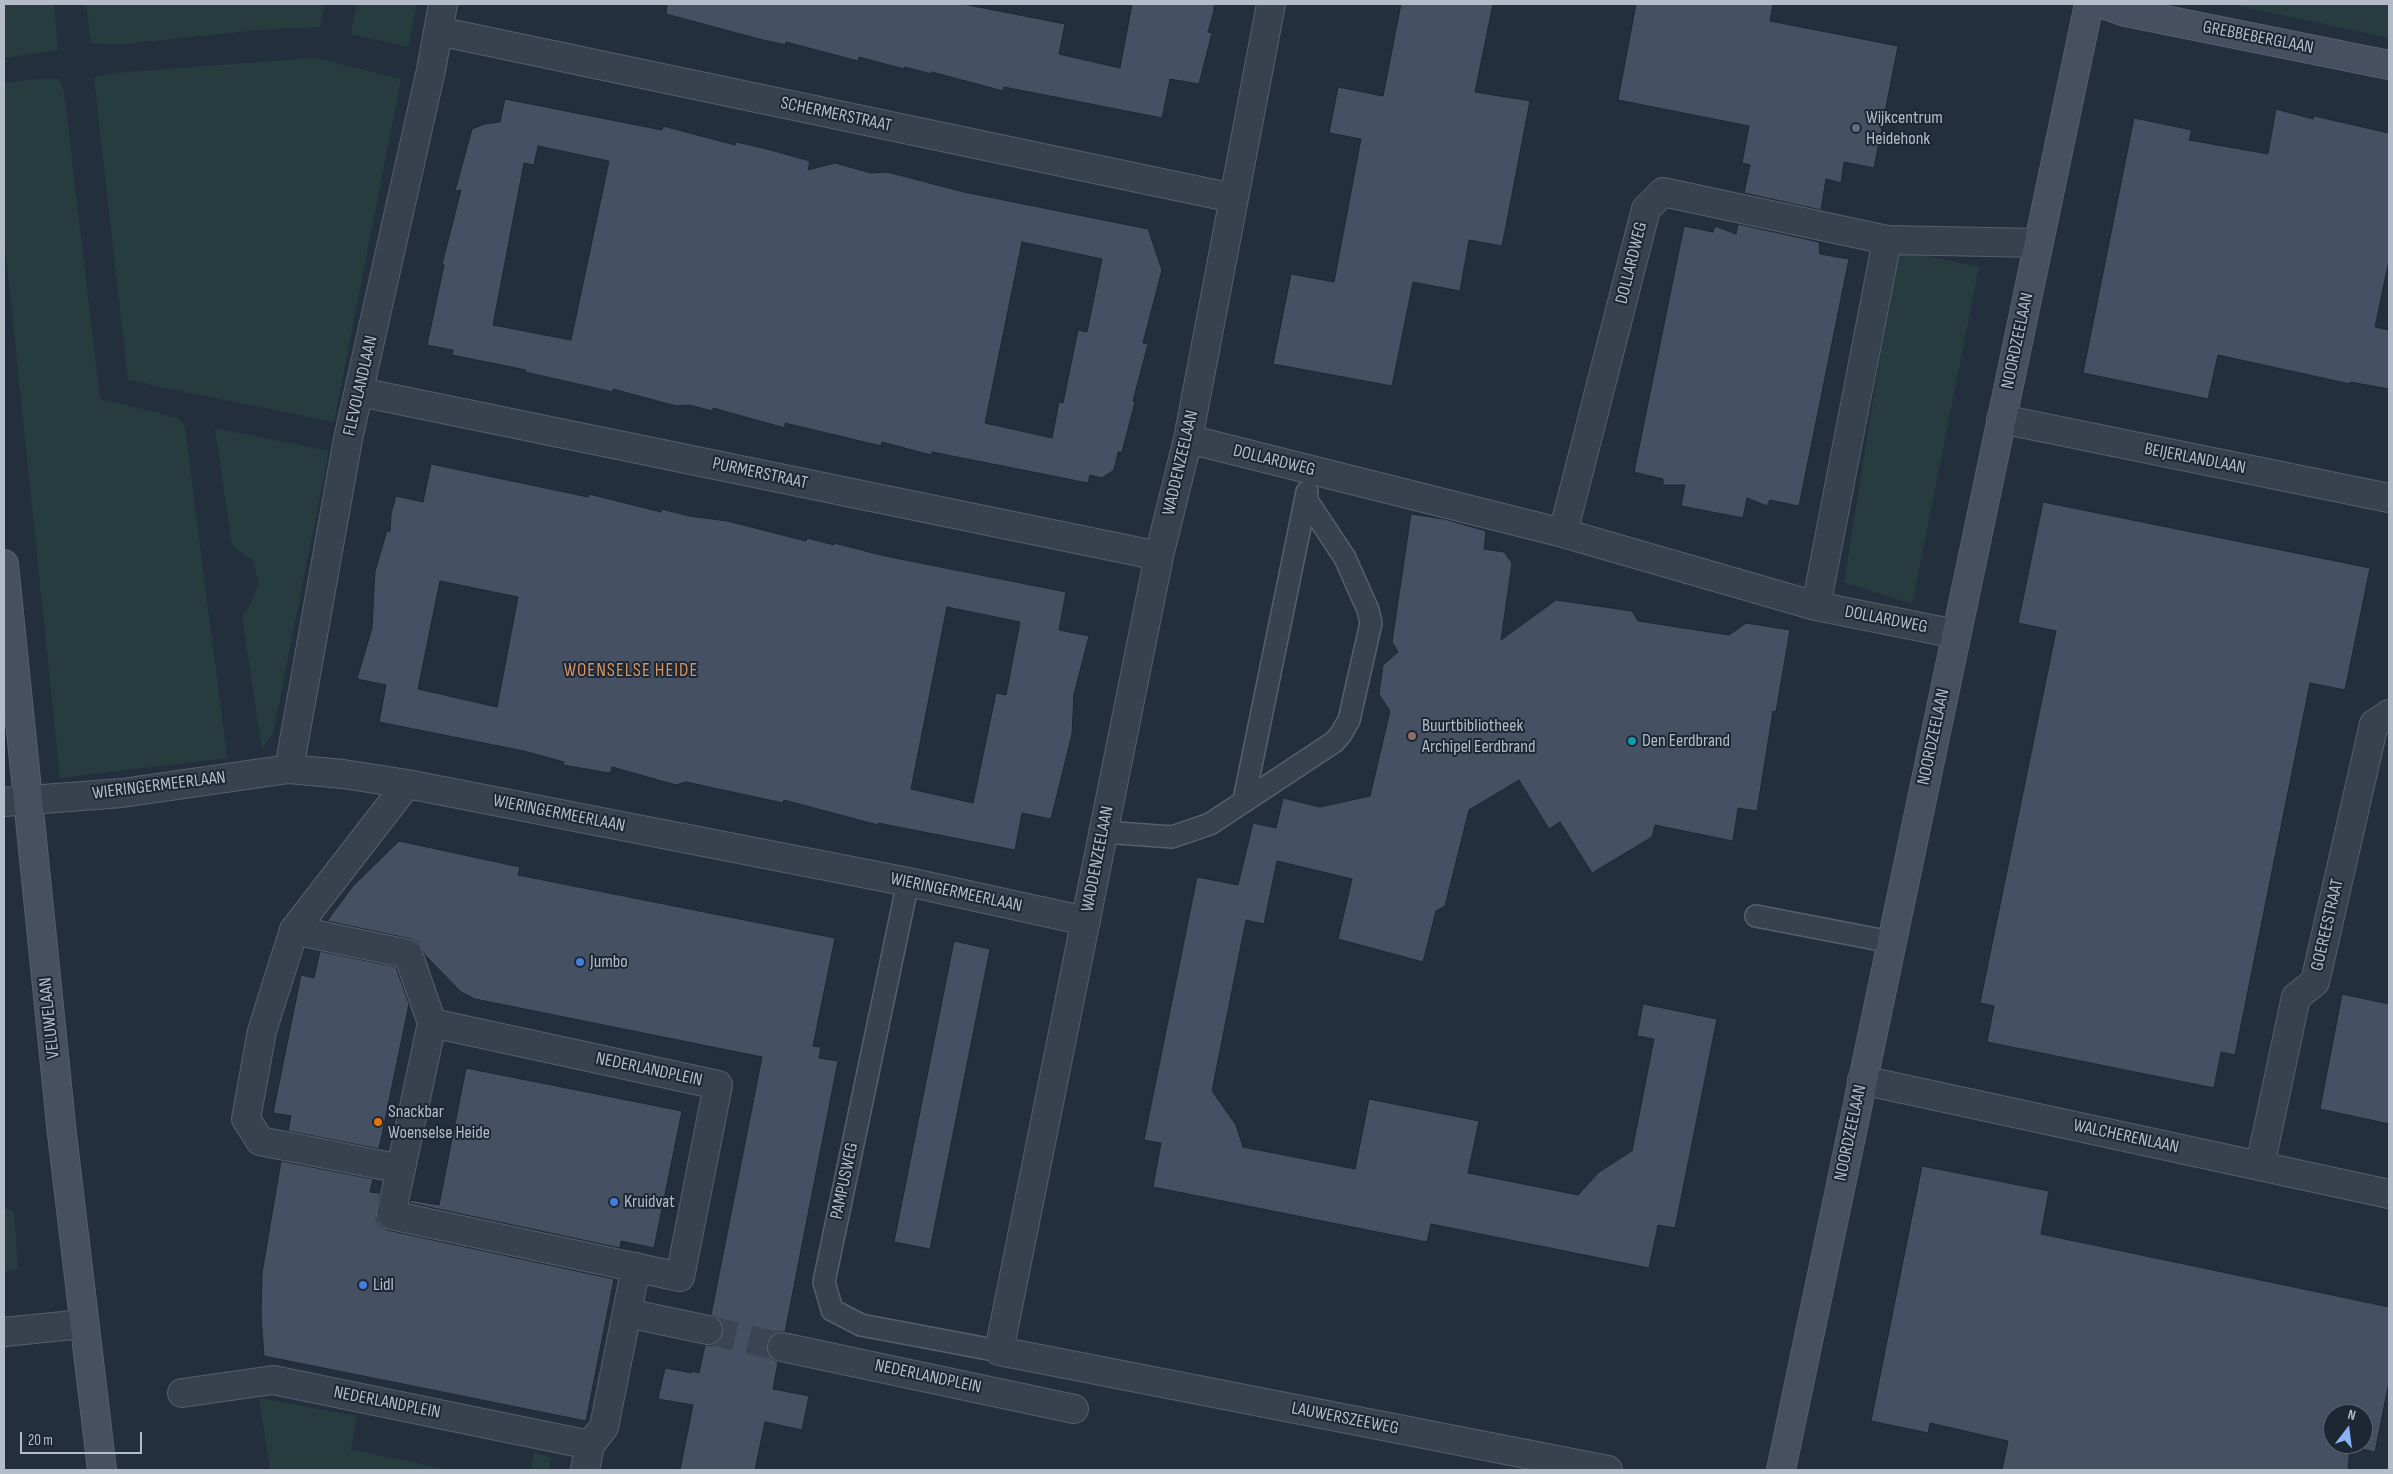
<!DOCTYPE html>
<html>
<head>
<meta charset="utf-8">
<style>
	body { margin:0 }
	#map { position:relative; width:2393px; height:1474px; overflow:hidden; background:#242f3e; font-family:"Sofia Sans Condensed",sans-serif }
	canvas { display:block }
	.frame { position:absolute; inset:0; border:5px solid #b4bcc9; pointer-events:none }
	.north { position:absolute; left:2323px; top:1404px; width:50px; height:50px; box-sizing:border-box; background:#1d2633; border:1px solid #59626f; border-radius:50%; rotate:15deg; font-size:14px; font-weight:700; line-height:20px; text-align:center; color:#b4bcc9 }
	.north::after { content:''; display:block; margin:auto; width:18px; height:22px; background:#8ab4f8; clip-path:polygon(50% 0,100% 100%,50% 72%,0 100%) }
	.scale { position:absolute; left:20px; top:1432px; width:122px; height:22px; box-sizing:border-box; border:2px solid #b4bcc9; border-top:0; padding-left:6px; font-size:15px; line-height:18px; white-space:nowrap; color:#b4bcc9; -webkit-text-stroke:4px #1d2633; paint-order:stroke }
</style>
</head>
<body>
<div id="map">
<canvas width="2393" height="1474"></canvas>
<div class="frame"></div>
<div class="north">N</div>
<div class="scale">20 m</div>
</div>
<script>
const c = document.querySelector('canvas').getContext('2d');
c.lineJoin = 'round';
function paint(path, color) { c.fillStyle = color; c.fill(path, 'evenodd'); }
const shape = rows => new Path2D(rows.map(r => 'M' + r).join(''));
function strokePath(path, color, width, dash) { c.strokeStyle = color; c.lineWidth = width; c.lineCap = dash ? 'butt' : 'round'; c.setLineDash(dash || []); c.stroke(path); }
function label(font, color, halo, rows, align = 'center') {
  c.font = font + ' "Sofia Sans Condensed",sans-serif'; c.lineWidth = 4; c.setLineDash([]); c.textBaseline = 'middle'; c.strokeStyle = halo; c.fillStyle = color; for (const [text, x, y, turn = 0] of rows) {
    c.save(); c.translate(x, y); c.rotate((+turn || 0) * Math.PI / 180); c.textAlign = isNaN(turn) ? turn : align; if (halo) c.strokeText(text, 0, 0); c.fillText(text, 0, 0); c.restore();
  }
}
paint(shape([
	[4,4,54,4,58,50,4,58],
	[86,4,325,4,320,27,257,30,115,45,91,43],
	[357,4,417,4,408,47,351,34],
	[2232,4,2389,4,2389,38,2239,6],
	[314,58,401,79,334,422,128,380,94,78,112,73],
	[40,79,59,79,64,91,100,399,178,418,185,426,227,758,60,778,4,235,4,83],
	[1897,250,1979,267,1912,604,1844,582],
	[215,428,329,451,273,734,262,749,242,616,249,607,259,583,253,561,232,545],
	[4,1208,14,1212,18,1269,4,1272],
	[259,1398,357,1416,351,1450,450,1470,270,1470],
	[534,1452,551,1458,549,1470,531,1470]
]), '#263c3f');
const building = shape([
	[667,4,963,4,1065,24,1059,54,1120,68,1132,4,1214,4,1214,11,1208,32,1212,33,1199,84,1170,79,1162,118,1004,87,1003,91,932,72,932,74,905,67,904,69,859,57,858,61,786,42,786,45,759,39,666,14,667,4],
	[1401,4,1493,4,1475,92,1530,101,1502,246,1469,240,1460,291,1413,282,1392,386,1273,364,1291,274,1334,282,1361,139,1329,133,1338,87,1383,96,1401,4],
	[1636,4,1773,4,1770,21,1898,46,1874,168,1844,162,1841,183,1826,179,1821,210,1744,193,1750,165,1742,163,1749,126,1618,100,1636,4],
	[505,99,662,130,663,126,735,145,736,142,763,148,810,161,808,170,835,163,871,173,887,172,964,192,1148,229,1162,270,1143,343,1148,344,1133,401,1135,402,1122,452,1118,452,1114,470,1102,478,1090,475,1088,483,932,452,931,455,882,442,881,446,785,423,785,428,713,408,713,411,689,405,676,406,613,389,613,392,525,372,526,370,452,355,453,350,427,345,444,265,442,264,461,190,455,191,472,129,485,124,500,122,505,99],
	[538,146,609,161,571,340,493,325,524,163,534,165,538,146],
	[1022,242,1102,259,1087,332,1078,330,1063,403,1059,402,1052,438,985,423,1022,242],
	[2276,109,2313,119,2314,116,2389,133,2389,260,2375,327,2389,330,2389,389,2350,382,2350,384,2218,355,2208,399,2083,373,2134,118,2192,130,2189,140,2268,154,2276,109],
	[1738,224,1819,242,1820,254,1849,259,1799,506,1770,500,1767,506,1747,498,1743,518,1681,506,1685,485,1663,485,1663,479,1634,472,1684,226,1713,232,1715,226,1736,234,1738,224],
	[431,464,588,497,589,494,661,512,662,509,689,516,727,521,806,541,807,538,834,545,834,543,885,556,1066,592,1059,630,1089,636,1074,694,1072,734,1051,819,1022,813,1015,850,878,823,878,825,784,800,783,803,686,782,676,785,612,767,610,773,563,765,564,762,524,751,379,722,386,685,357,679,372,628,375,571,387,531,390,532,391,514,396,496,423,502,431,464],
	[440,581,518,597,497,707,418,689,440,581],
	[947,607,1020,622,1006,695,996,693,973,803,911,789,947,607],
	[2043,502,2370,568,2345,690,2310,683,2235,1055,2221,1052,2214,1088,1987,1042,1994,1006,1980,1003,2056,631,2018,623,2043,502],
	[1411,514,1444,519,1486,531,1484,549,1504,552,1512,563,1501,640,1556,600,1632,611,1638,621,1729,635,1746,623,1790,630,1776,712,1773,711,1757,811,1738,808,1733,841,1655,825,1652,837,1592,873,1560,822,1549,829,1519,780,1469,810,1445,906,1436,911,1423,962,1338,939,1352,879,1277,861,1264,924,1246,920,1212,1091,1236,1125,1243,1147,1355,1169,1369,1099,1479,1121,1468,1173,1578,1195,1599,1172,1632,1151,1654,1039,1637,1036,1643,1004,1717,1019,1675,1228,1658,1225,1649,1268,1431,1224,1427,1242,1153,1187,1161,1143,1144,1140,1197,877,1238,885,1253,823,1276,828,1283,798,1320,807,1370,796,1390,711,1379,694,1383,665,1398,652,1392,642,1411,514],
	[399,841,520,867,518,875,835,938,813,1046,821,1047,819,1058,838,1061,785,1332,777,1332,771,1336,767,1344,767,1352,771,1358,778,1362,773,1389,809,1396,802,1430,765,1422,755,1470,680,1470,693,1405,658,1399,665,1368,692,1373,692,1371,699,1373,705,1345,713,1345,720,1340,723,1334,723,1325,718,1318,711,1315,762,1057,475,999,461,992,425,955,418,942,411,939,327,921,353,886,399,841],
	[954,941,990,949,930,1249,894,1242,954,941],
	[320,951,396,967,409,1004,379,1149,288,1131,291,1116,273,1113,301,975,314,978,320,951],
	[2342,994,2389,1004,2389,1124,2320,1109,2342,994],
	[466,1068,682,1111,654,1248,621,1241,620,1248,410,1203,410,1200,439,1205,466,1068],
	[281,1161,373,1179,370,1192,380,1193,376,1219,380,1226,387,1230,614,1279,586,1421,264,1356,261,1315,262,1273,281,1161],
	[1922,1166,2049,1191,2041,1234,2389,1307,2389,1382,2375,1452,2350,1446,2348,1470,2002,1470,2008,1441,1930,1423,1928,1433,1871,1421,1922,1166],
	[2333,1414,2363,1414,2363,1444,2333,1444,2333,1414]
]);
paint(building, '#455162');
strokePath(building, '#1f2835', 1);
strokePath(shape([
	[708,1330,782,1347]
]), '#3a4453', 28, [28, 14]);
const lane = shape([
	[1244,800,1307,492],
	[1104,832,1172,837,1210,824,1334,742,1341,734,1349,720,1371,623,1368,610,1345,558,1306,499],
	[908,882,824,1282,832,1310,861,1325,999,1351],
	[1756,916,1891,942]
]);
const street = shape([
	[1271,4,1188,439,1159,556,999,1351,1608,1470],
	[438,31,1233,198],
	[360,392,1159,556],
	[2001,419,2389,498],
	[1188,439,1563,533,1816,606,1956,634],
	[1563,533,1646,209,1663,192,1887,240,2038,243],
	[1816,606,1887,240],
	[289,769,348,439,431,70,443,4],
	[4,802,122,793,289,769,343,774,407,784,908,882,1086,921],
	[294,930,408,954,432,1023],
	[432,1023,718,1085,680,1277,391,1215,432,1023],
	[1862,1080,2389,1194],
	[2260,1166,2296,997,2315,982,2374,724,2389,714],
	[401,1169,260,1141,246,1119,262,1031,294,930,407,784],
	[627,1313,708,1330],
	[4,1332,83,1324],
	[782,1347,1074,1409],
	[182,1393,273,1380,590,1445,585,1470],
	[590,1445,604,1427,636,1267]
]);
const secondary = shape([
	[2103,4,2126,12,2389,65],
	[4,564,62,1134,102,1470],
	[1781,1470,2089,4]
]);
strokePath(lane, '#565f6c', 24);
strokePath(street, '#565f6c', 30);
strokePath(secondary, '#565f6c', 30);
strokePath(lane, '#38414e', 21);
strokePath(street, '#38414e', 28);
strokePath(secondary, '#465061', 28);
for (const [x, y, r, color] of [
	[1856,128,5,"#5c6f8a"],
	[1412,736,5,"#8d6e63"],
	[1632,741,5,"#0f9aa8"],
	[580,962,5,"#3f7fe0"],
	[378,1122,5,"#e8710a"],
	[614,1202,5,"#3f7fe0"],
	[363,1285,5,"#3f7fe0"]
]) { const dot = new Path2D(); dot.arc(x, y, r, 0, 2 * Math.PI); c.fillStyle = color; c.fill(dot); strokePath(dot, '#1d2633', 2); }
label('18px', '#b4bcc9', '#1d2633', [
	["GREBBEBERGLAAN",2258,38,11],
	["SCHERMERSTRAAT",836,115,12],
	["DOLLARDWEG",1632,263,-76],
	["NOORDZEELAAN",2018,341,-78],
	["FLEVOLANDLAAN",361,386,-77],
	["BEIJERLANDLAAN",2195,459,11],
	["DOLLARDWEG",1274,461,14],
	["WADDENZEELAAN",1181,463,-77],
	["PURMERSTRAAT",760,474,12],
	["DOLLARDWEG",1886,620,11],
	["NOORDZEELAAN",1934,737,-78],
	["WIERINGERMEERLAAN",159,786,-7],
	["WIERINGERMEERLAAN",559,814,11],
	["WADDENZEELAAN",1098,859,-79],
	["WIERINGERMEERLAAN",956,893,12],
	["GOEREESTRAAT",2328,925,-77],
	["VELUWELAAN",50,1018,-96],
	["NEDERLANDPLEIN",649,1070,12],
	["NOORDZEELAAN",1851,1133,-78],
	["WALCHERENLAAN",2126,1137,12],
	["PAMPUSWEG",845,1181,-78],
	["NEDERLANDPLEIN",928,1377,12],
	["NEDERLANDPLEIN",387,1403,11],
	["LAUWERSZEEWEG",1345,1419,11]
]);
label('18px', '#b4bcc9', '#1d2633', [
	["Wijkcentrum",1866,118],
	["Heidehonk",1866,139],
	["Buurtbibliotheek",1422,726],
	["Archipel Eerdbrand",1422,747],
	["Den Eerdbrand",1642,741],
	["Jumbo",590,962],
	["Snackbar",388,1112],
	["Woenselse Heide",388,1133],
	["Kruidvat",624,1202],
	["Lidl",373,1285]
], 'left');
c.letterSpacing = '1px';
label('19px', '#d59563', '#1d2633', [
	["WOENSELSE HEIDE",631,671]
]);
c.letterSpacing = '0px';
</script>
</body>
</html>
